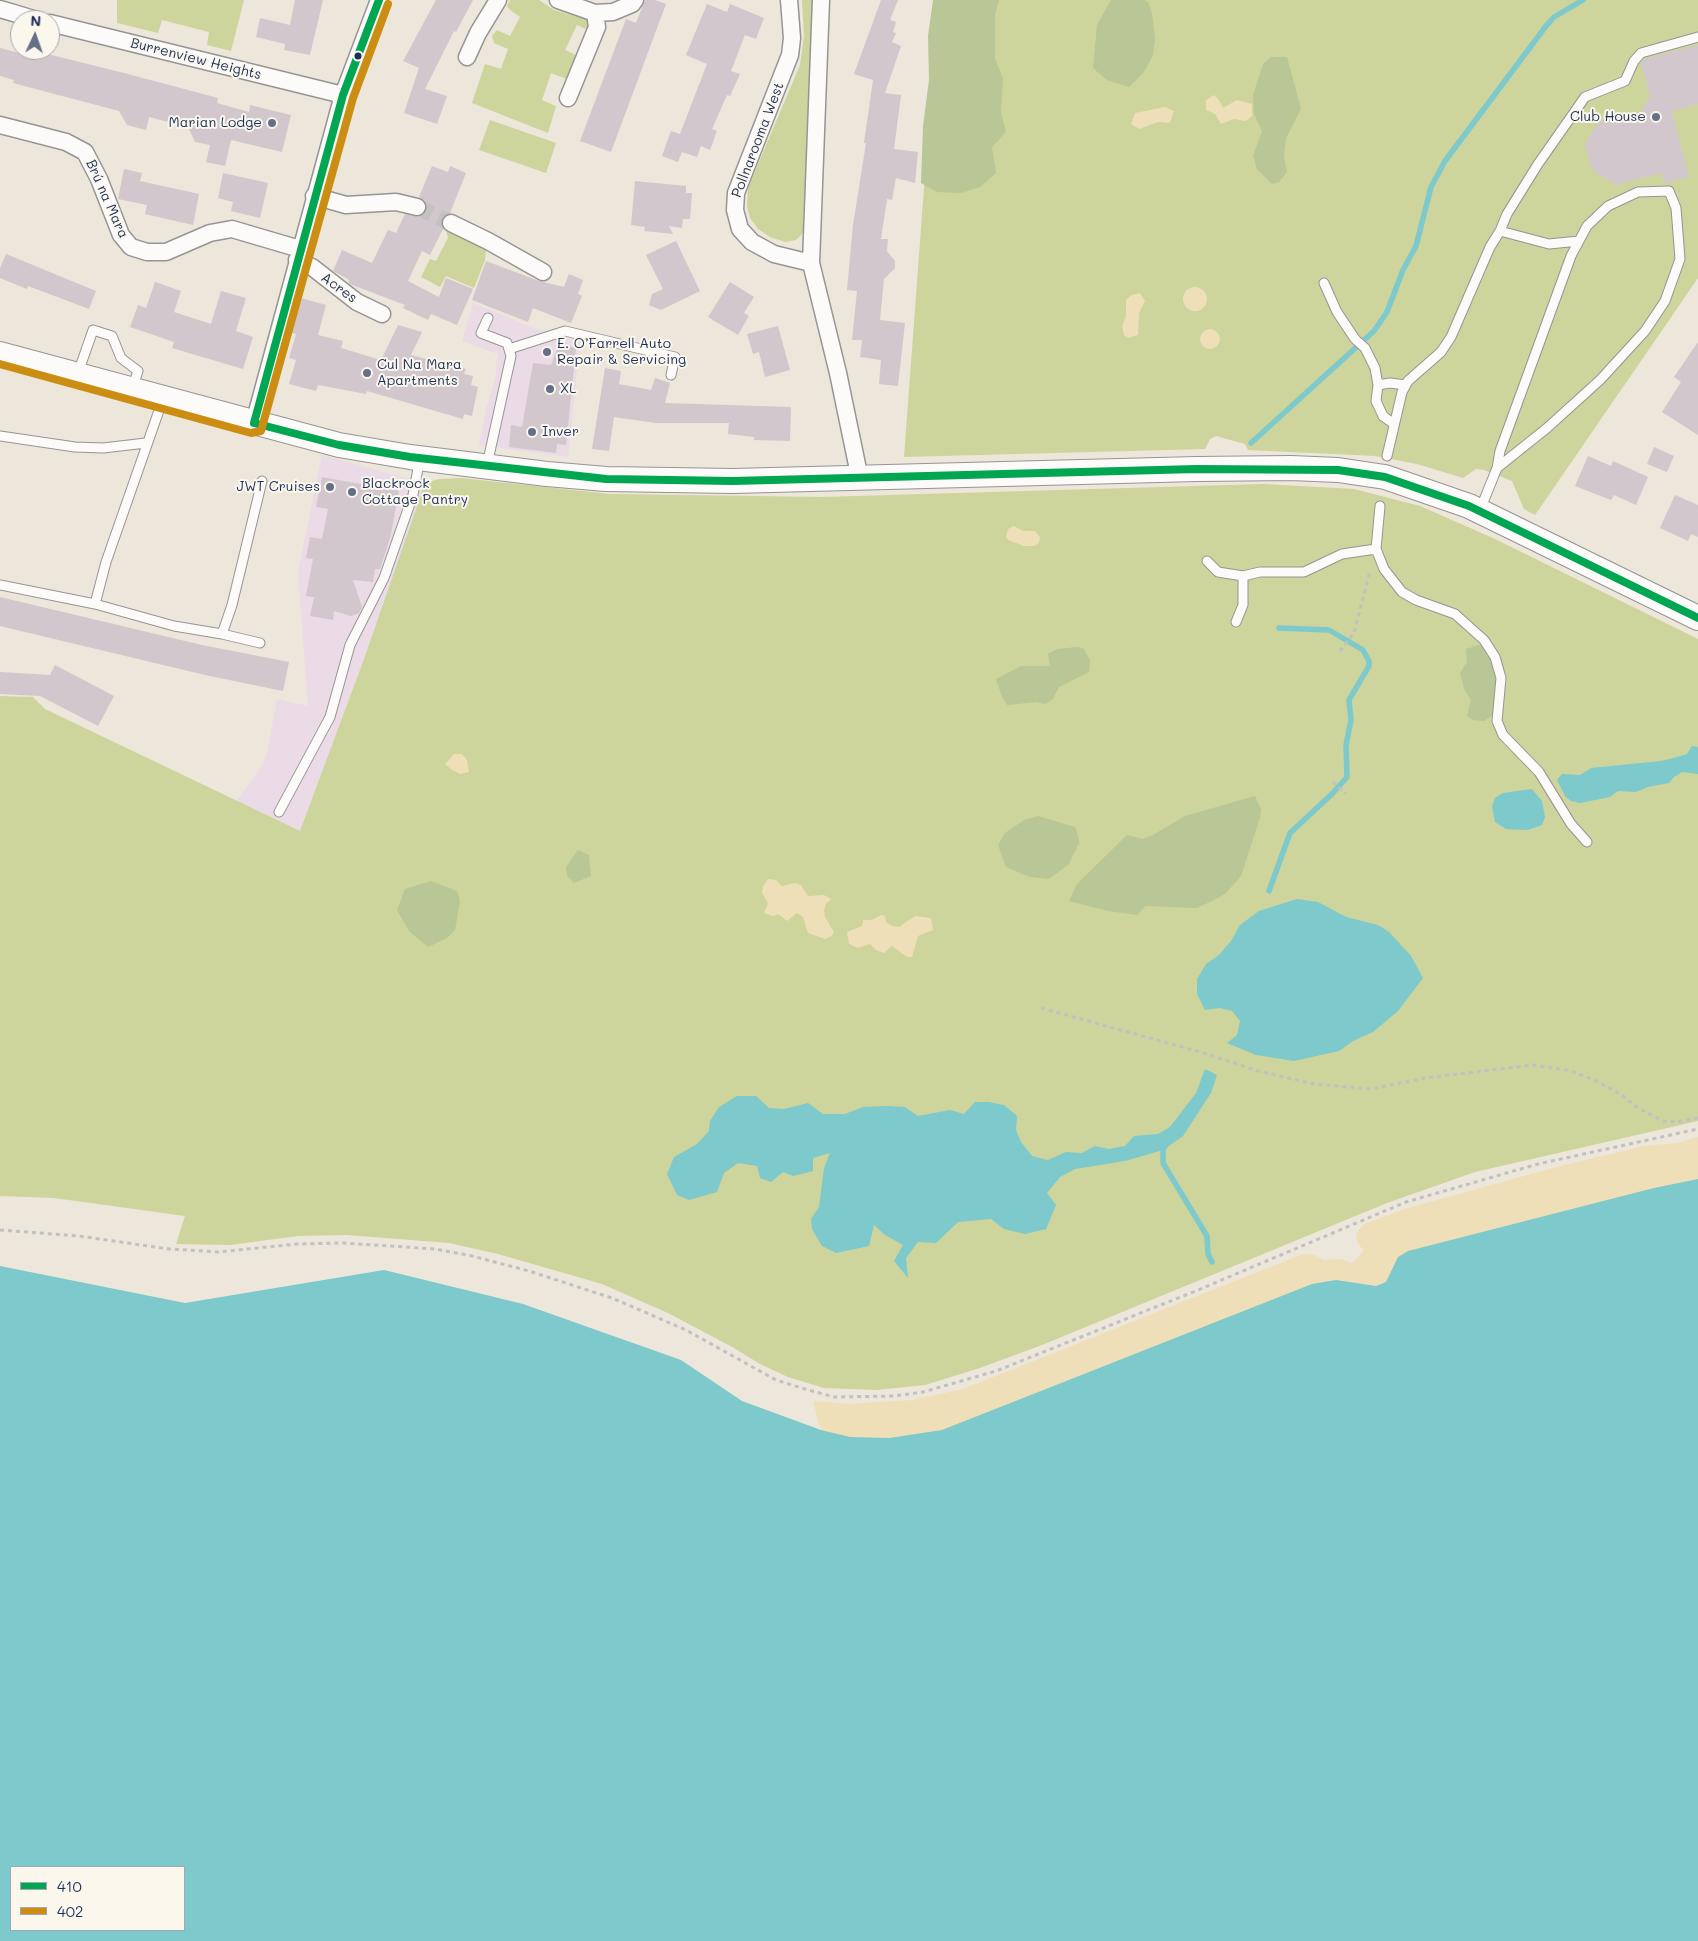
<!DOCTYPE html>
<html>
<head>
<meta charset="utf-8">
<style>
	body { margin:0 }
	#map { position:relative; width:1698px; height:1941px; overflow:hidden; background:#ede6da; font-family:Mali,sans-serif }
	canvas { display:block }
	.legend { position:absolute; left:10px; top:1866px; width:175px; height:65px; box-sizing:border-box; background:#fbf7ec; border:1px solid #a1a7b3; margin:0; padding:6px 9px; list-style:none; font-size:15px; color:#1b2f5e }
	.legend li { display:flex; align-items:center; gap:10px; height:25px }
	.legend b { width:25px; border:1px solid #a1a7b3 }
	.north { position:absolute; left:10px; top:10px; width:50px; height:50px; box-sizing:border-box; background:#fbf7ec; border:1px solid #a1a7b3; border-radius:50%; rotate:3deg; font-size:14px; font-weight:700; line-height:20px; text-align:center; color:#1b2f5e }
	.north::after { content:''; display:block; margin:auto; width:18px; height:22px; background:#646f89; clip-path:polygon(50% 0,100% 100%,50% 72%,0 100%) }
</style>
</head>
<body>
<div id="map">
<canvas width="1698" height="1941"></canvas>
<ul class="legend">
<li><b style="height:6px;background:#00a651"></b>410</li>
<li><b style="height:6px;background:#cb8e13"></b>402</li>
</ul>
<div class="north">N</div>
</div>
<script>
const c = document.querySelector('canvas').getContext('2d');
c.lineJoin = 'round';
function paint(path, color) { c.fillStyle = color; c.fill(path, 'evenodd'); }
const shape = rows => new Path2D(rows.map(r => 'M' + r).join(''));
function strokePath(path, color, width, dash) { c.strokeStyle = color; c.lineWidth = width; c.lineCap = dash ? 'butt' : 'round'; c.setLineDash(dash || []); c.stroke(path); }
function label(font, color, halo, rows, align = 'center') {
  c.font = font + ' Mali,sans-serif'; c.lineWidth = 4; c.setLineDash([]); c.textBaseline = 'middle'; c.strokeStyle = halo; c.fillStyle = color; for (const [text, x, y, turn = 0] of rows) {
    c.save(); c.translate(x, y); c.rotate((+turn || 0) * Math.PI / 180); c.textAlign = isNaN(turn) ? turn : align; if (halo) c.strokeText(text, 0, 0); c.fillText(text, 0, 0); c.restore();
  }
}
paint(shape([
	[473,303,529,326,580,342,568,457,479,445,487,406,495,380,498,354,462,341],
	[322,455,425,483,364,659,300,831,236,802,260,768,267,754,277,699,308,706,298,572]
]), '#eadbe6');
paint(shape([
	[117,0,244,0,231,51,207,45,209,32,162,20,158,33,117,23],
	[510,0,539,0,554,10,589,20,590,31,577,25,565,50,580,57,569,80,551,73,542,100,556,106,548,133,472,103,485,64,501,69,508,49,494,43,492,36,497,30,510,36,520,17,510,10,507,6],
	[802,0,814,0,803,233,796,240,785,242,770,237,758,229,750,218,747,206,748,188,800,65,804,36],
	[938,0,1698,0,1698,278,1535,515,1524,509,1512,481,1484,470,1476,469,1463,478,1417,464,1375,456,1248,450,1245,444,1216,436,1210,439,1205,449,904,457],
	[490,120,556,143,546,173,479,150],
	[446,230,486,249,485,260,474,288,446,276,440,287,421,277,430,259,436,261,448,238],
	[461,478,610,494,822,497,1263,484,1354,489,1420,506,1493,538,1698,639,1698,1121,1475,1172,1387,1203,1042,1345,980,1368,925,1385,876,1390,824,1388,788,1377,760,1364,734,1348,668,1313,602,1284,498,1254,449,1243,347,1235,298,1236,230,1245,176,1244,185,1216,54,1198,0,1196,0,696,33,697,45,709,300,831,364,659,425,483,439,479]
]), '#cdd49c');
paint(shape([
	[933,0,999,0,995,14,995,59,1003,78,1001,113,1006,132,992,147,996,173,980,187,961,193,937,192,921,183,923,126,929,80,928,36],
	[1111,0,1144,0,1148,2,1152,13,1155,39,1153,55,1144,72,1129,87,1107,80,1093,68,1097,25],
	[1271,57,1287,57,1301,109,1286,138,1284,156,1287,172,1279,182,1272,184,1257,169,1253,156,1262,131,1254,114,1253,95,1263,64],
	[1482,644,1492,659,1496,677,1493,715,1484,721,1473,720,1467,716,1471,700,1464,689,1460,673,1467,662,1466,649],
	[1078,647,1084,649,1090,660,1089,672,1059,687,1053,699,1045,704,1036,702,1007,705,1001,694,996,679,1021,666,1050,666,1048,654,1057,649],
	[1255,796,1261,809,1260,818,1241,876,1225,894,1210,902,1196,908,1146,906,1137,915,1108,911,1069,901,1077,884,1127,835,1143,839,1153,835,1185,816],
	[1038,816,1075,827,1078,835,1079,843,1069,864,1049,879,1030,877,1006,867,998,845,1005,833,1024,820],
	[578,850,589,855,591,876,574,883,567,876,566,867],
	[431,881,457,891,460,901,455,930,447,938,428,947,409,931,397,910,405,889]
]), '#b9c695');
paint(shape([
	[1214,95,1219,100,1223,108,1237,100,1252,104,1252,116,1246,121,1234,119,1221,124,1215,114,1206,110,1206,100],
	[1165,107,1174,111,1170,123,1158,122,1139,129,1131,124,1135,113],
	'1183 299a12 12 0 1 1 24 0a12 12 0 1 1-24 0Z',
	[1140,293,1145,301,1139,313,1138,335,1128,338,1124,335,1122,326,1126,316,1126,300,1131,295],
	'1200 339a10 10 0 1 1 20 0a10 10 0 1 1-20 0Z',
	[1014,526,1023,531,1035,531,1040,537,1039,543,1034,546,1024,546,1008,540,1006,537,1008,529],
	[454,754,462,754,467,760,469,772,460,774,452,770,445,764],
	[768,879,776,880,782,886,795,883,801,885,808,896,824,895,831,899,826,904,824,910,825,917,834,932,832,936,825,939,808,933,803,917,797,913,787,921,778,914,773,916,764,913,768,903,762,893,763,886],
	[881,915,885,916,886,922,892,926,899,927,915,916,931,918,933,930,918,936,912,957,907,957,892,946,884,953,876,950,870,944,858,948,849,944,847,932,862,926,863,920,872,920],
	[1698,1137,1698,1280,829,1461,813,1401,848,1404,912,1400,963,1389,1303,1254,1314,1255,1324,1260,1340,1259,1353,1263,1364,1250,1358,1244,1356,1237,1358,1231,1364,1224,1408,1208,1560,1166,1644,1146,1677,1143]
]), '#eedfb9');
paint(shape([
	[1692,746,1698,747,1698,774,1682,772,1674,777,1669,783,1648,787,1636,792,1618,791,1610,797,1580,803,1571,801,1565,796,1557,780,1562,774,1580,775,1591,768,1661,761,1677,757,1687,754],
	[1532,789,1542,801,1545,817,1542,825,1528,830,1506,829,1495,822,1492,806,1495,798,1503,793],
	[1297,899,1318,902,1346,917,1378,925,1389,932,1411,956,1423,978,1398,1011,1373,1032,1353,1041,1339,1051,1294,1061,1256,1055,1227,1043,1237,1035,1240,1021,1232,1011,1220,1008,1205,1010,1197,994,1197,979,1206,964,1219,955,1231,941,1240,925,1259,911],
	[1205,1069,1217,1075,1211,1093,1183,1136,1163,1150,1125,1161,1075,1169,1060,1177,1047,1193,1056,1205,1046,1229,1025,1234,1004,1229,991,1219,958,1222,936,1243,918,1242,906,1258,908,1278,894,1261,903,1245,885,1235,874,1225,869,1246,836,1253,822,1246,812,1229,811,1219,819,1207,824,1168,830,1153,813,1158,813,1171,793,1176,783,1172,771,1182,760,1178,757,1166,738,1163,724,1173,717,1192,689,1200,677,1195,667,1174,674,1157,697,1144,709,1131,710,1121,719,1107,737,1096,756,1096,769,1108,784,1109,808,1103,823,1114,845,1114,863,1107,887,1106,905,1107,918,1116,950,1110,964,1114,975,1102,988,1102,1004,1105,1017,1116,1016,1130,1021,1142,1032,1156,1048,1160,1066,1152,1082,1153,1095,1146,1109,1149,1125,1146,1134,1136,1158,1134,1170,1127,1196,1093],
	[1698,1179,1698,1941,0,1941,0,1266,185,1303,384,1270,523,1304,681,1360,742,1401,821,1430,850,1437,889,1438,942,1430,1312,1284,1336,1280,1376,1286,1386,1282,1398,1257,1408,1251,1654,1188],
	[11,1867,184,1867,184,1930,11,1930]
]), '#7dc9cb');
strokePath(shape([
	[1251,443,1374,331,1387,312,1403,270,1416,246,1431,187,1445,161,1546,26,1554,17,1583,0],
	[1269,891,1290,833,1332,794,1347,777,1346,745,1351,720,1349,700,1369,666,1369,661,1363,650,1329,630,1279,628],
	[1166,1144,1163,1150,1163,1163,1207,1236,1208,1254,1212,1262]
]), '#7dc9cb', 5.5);
paint(shape([
	[295,0,323,0,310,55,284,50,285,44,256,37,260,18,290,25],
	[436,0,473,0,456,32,454,31,425,89,447,96,437,124,404,113,419,68,403,61],
	[645,0,655,0,666,4,611,152,580,141,626,19,636,23],
	[881,0,898,0,890,20,896,22,893,32,896,33,892,42,901,46,885,93,901,95,894,149,918,152,915,183,896,178,892,200,887,199,881,239,888,239,887,251,895,261,895,268,884,279,880,320,905,323,898,386,879,384,881,360,860,357,862,340,852,340,857,291,847,290,853,225,866,143,864,143,873,80,854,74],
	[707,4,727,12,730,4,764,18,756,39,745,35,731,71,740,74,730,96,727,95,712,129,717,131,710,150,701,146,697,157,682,152,678,162,662,156,671,131,680,134,707,64,686,55],
	[1698,45,1698,104,1672,111,1689,177,1664,183,1661,173,1616,185,1592,170,1585,144,1599,121,1627,114,1636,120,1650,97,1641,63,1644,59],
	[0,48,19,53,20,50,31,50,124,73,218,98,217,103,249,112,250,105,291,115,282,152,231,140,225,166,206,162,210,145,195,142,188,127,149,117,146,130,127,125,119,111,13,83,14,80,0,76],
	[432,166,448,172,450,166,466,173,450,213,442,219,443,229,430,255,422,251,408,281,439,297,446,278,473,289,457,325,431,314,428,320,403,308,405,305,350,284,348,279,333,271,342,250,372,263,388,230,396,233,405,214,419,217,425,213,426,204,419,197],
	[124,169,142,173,140,181,199,194,193,225,145,214,147,205,118,199],
	[223,173,268,183,260,218,231,211,233,202,218,198],
	[635,181,686,186,686,193,692,193,690,219,683,219,682,228,669,226,673,234,644,231,645,227,631,225],
	[676,241,700,291,661,310,649,305,652,294,663,289,646,255],
	[6,254,96,291,89,309,28,286,27,289,0,278,0,268],
	[486,261,539,281,564,287,569,274,583,280,578,294,582,296,571,323,533,308,528,322,472,300],
	[155,282,181,291,174,312,211,324,221,291,246,298,236,331,253,337,243,369,172,348,174,342,130,327,138,305,146,308],
	[730,282,754,297,744,313,749,316,738,335,708,317],
	[301,298,326,305,318,335,343,341,341,348,381,360,398,325,422,332,411,355,466,369,464,374,473,376,471,385,478,387,472,416,464,414,463,419,367,391,366,394,318,385,316,391,289,384,296,360,289,358,296,334,292,333],
	[778,326,790,370,765,377,759,352,753,354,747,334],
	[1698,342,1698,435,1662,412,1681,382,1674,377],
	[559,344,576,348,566,445,557,444,556,453,509,447,511,425,522,427,533,363,551,365],
	[605,368,621,371,619,384,651,390,655,378,670,383,665,403,791,407,790,441,754,440,754,437,728,434,729,423,656,423,614,417,609,451,592,449],
	[1654,447,1674,456,1667,472,1647,464],
	[1588,456,1611,466,1613,461,1648,477,1636,505,1614,495,1611,500,1575,486],
	[322,477,399,491,390,538,380,569,375,569,373,582,353,580,362,607,359,613,351,616,334,611,333,620,310,616,314,597,306,596,313,559,306,558,310,537,322,539,328,509,316,507],
	[1675,495,1698,505,1698,537,1691,534,1688,541,1660,528],
	[0,597,202,645,289,662,283,691,205,675,0,626],
	[55,665,114,696,98,726,40,696,0,694,0,672,50,675]
]), '#d1c7cc');
strokePath(shape([
	[417,207,451,223]
]), '#c3c1c1', 16, [16, 8]);
const lane = shape([
	[1500,231,1507,214,1538,164,1585,97,1625,81,1634,61,1641,53,1698,37],
	[1324,283,1337,312,1355,339,1365,348,1375,368,1378,385,1376,401,1383,416,1394,424],
	[509,349,565,331,675,357,671,375],
	[78,373,93,330,112,336,121,358,138,371,132,389],
	[1378,385,1390,383,1406,385],
	[0,436,75,447,103,448,146,443],
	[1387,456,1402,392,1408,381,1441,352,1451,337,1490,247,1500,231,1549,244,1579,241],
	[487,465,511,356,507,343,481,333,488,318],
	[1480,510,1497,468,1500,451,1571,256,1587,226,1608,206,1638,192,1669,191,1676,208,1680,259,1665,301,1645,331,1600,380,1547,428,1497,468],
	[1376,549,1384,569,1402,592,1416,600,1455,614,1484,640,1495,657,1501,678,1497,721,1503,735,1539,772,1571,824,1587,842],
	[1207,561,1218,572,1243,576],
	[0,585,95,604,174,626,222,634,232,605,262,481],
	[95,604,106,562,163,399],
	[1236,622,1243,605,1243,576,1260,572,1304,572,1342,554,1376,549,1380,506],
	[222,634,260,643],
	[279,812,330,717,350,645,384,578,413,495,420,458]
]);
const street = shape([
	[558,0,595,13,597,27,568,98],
	[789,0,792,38,790,55,736,193,735,210,740,229,752,242,774,254,811,263],
	[821,0,811,263,838,373,860,479],
	[0,9,37,20],
	[595,13,613,12,632,4,635,0],
	[50,23,343,95],
	[467,57,478,33,498,0],
	[0,125,66,142,85,152,99,179,121,235,131,247,147,252,166,252,210,233,232,229,300,249],
	[314,196,346,205,396,202,417,207],
	[451,223,488,241,543,272],
	[297,260,312,267,357,302,382,314],
	[254,423,343,95,379,0]
]);
const secondary = shape([
	[0,354,339,445,410,457,547,474,606,479,733,481,1197,469,1291,468,1338,470,1385,477,1469,506,1698,618]
]);
strokePath(lane, '#959596', 11);
strokePath(street, '#959596', 19);
strokePath(secondary, '#959596', 26);
strokePath(shape([
	[1340,651,1354,633,1370,571],
	[1333,782,1346,794],
	[1041,1008,1204,1053,1258,1071,1314,1084,1371,1089,1425,1078,1533,1065,1567,1070,1595,1080,1622,1095,1638,1108,1663,1121,1677,1122,1698,1118],
	[0,1230,79,1236,169,1249,218,1252,297,1244,344,1243,435,1249,472,1256,529,1271,612,1298,686,1330,776,1380,805,1389,834,1397,894,1396,923,1392,996,1371,1198,1290,1406,1202,1538,1164,1698,1129]
]), '#c0c1c3', 3, [4, 4]);
strokePath(lane, '#fcfbf9', 9);
strokePath(street, '#fcfbf9', 16);
strokePath(secondary, '#fcfbf9', 24);
strokePath(shape([
	[254,423,339,445,410,457,606,479,733,481,1197,469,1338,470,1385,477,1469,506,1698,618],
	[254,423,343,95,379,0]
]), '#00a651', 8);
strokePath(shape([
	[0,364,251,433,261,431,353,98,388,4]
]), '#cb8e13', 8);
for (const [x, y, r, color] of [
	[358,56,4.5,"#1b2f5e"],
	[1656,117,5,"#646f89"],
	[272,123,5,"#646f89"],
	[547,352,5,"#646f89"],
	[367,373,5,"#646f89"],
	[550,389,5,"#646f89"],
	[532,432,5,"#646f89"],
	[330,487,5,"#646f89"],
	[352,492,5,"#646f89"]
]) { const dot = new Path2D(); dot.arc(x, y, r, 0, 2 * Math.PI); c.fillStyle = color; c.fill(dot); strokePath(dot, '#fbf7ec', 2); }
label('14px', '#1b2f5e', '#fbf7ec', [
	["Burrenview Heights",196,59,14],
	["Pollnarooma West",758,140,-69],
	["Brú na Mara",107,199,66],
	["Acres",339,288,36]
]);
label('14px', '#1b2f5e', '#fbf7ec', [
	["Club House",1646,117,"right"],
	["Marian Lodge",262,123,"right"],
	["E. O’Farrell Auto",557,344],
	["Repair & Servicing",557,360],
	["Cul Na Mara",377,365],
	["Apartments",377,381],
	["XL",560,389],
	["Inver",542,432],
	["Blackrock",362,484],
	["Cottage Pantry",362,500],
	["JWT Cruises",320,487,"right"]
], 'left');
</script>
</body>
</html>
